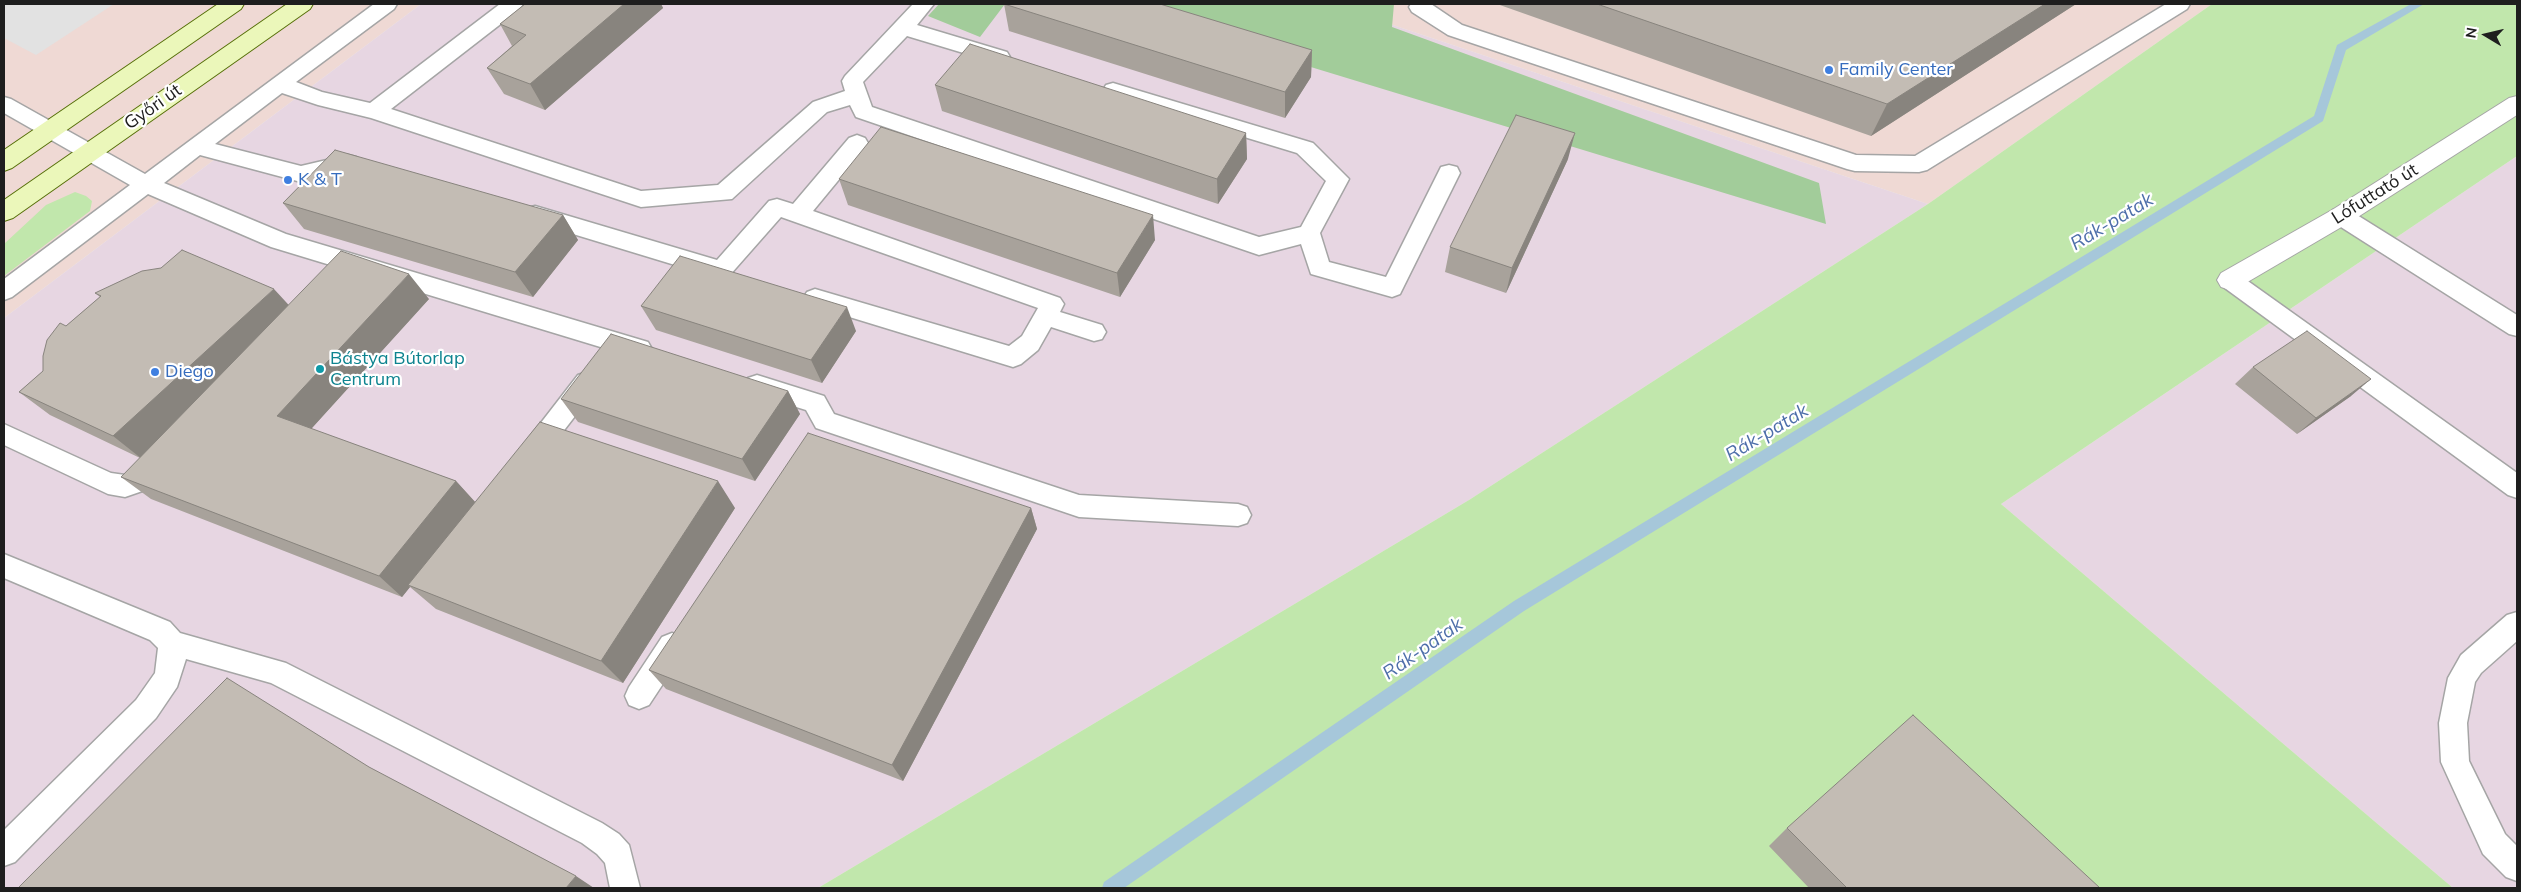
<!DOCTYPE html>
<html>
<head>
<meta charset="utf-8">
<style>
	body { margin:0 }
	#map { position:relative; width:2521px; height:892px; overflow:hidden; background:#eeece4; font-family:Mulish,sans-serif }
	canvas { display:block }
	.frame { position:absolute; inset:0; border:5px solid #1e1e1e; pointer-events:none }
	.north { position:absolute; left:2461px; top:10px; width:50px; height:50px; -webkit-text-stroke:4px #fff; paint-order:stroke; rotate:279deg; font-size:14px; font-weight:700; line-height:20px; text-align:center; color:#1e1e1e }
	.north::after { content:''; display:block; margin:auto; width:18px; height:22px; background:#1e1e1e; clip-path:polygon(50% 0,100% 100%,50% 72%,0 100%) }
</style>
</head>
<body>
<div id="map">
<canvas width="2521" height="892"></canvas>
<div class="frame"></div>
<div class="north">N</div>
</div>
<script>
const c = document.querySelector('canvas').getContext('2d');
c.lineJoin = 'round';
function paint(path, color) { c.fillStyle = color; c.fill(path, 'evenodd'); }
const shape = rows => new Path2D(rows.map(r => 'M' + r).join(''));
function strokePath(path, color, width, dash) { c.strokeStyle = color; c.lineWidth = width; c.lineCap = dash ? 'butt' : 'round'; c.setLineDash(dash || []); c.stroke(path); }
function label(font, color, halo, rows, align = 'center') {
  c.font = font + ' Mulish,sans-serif'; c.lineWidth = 4.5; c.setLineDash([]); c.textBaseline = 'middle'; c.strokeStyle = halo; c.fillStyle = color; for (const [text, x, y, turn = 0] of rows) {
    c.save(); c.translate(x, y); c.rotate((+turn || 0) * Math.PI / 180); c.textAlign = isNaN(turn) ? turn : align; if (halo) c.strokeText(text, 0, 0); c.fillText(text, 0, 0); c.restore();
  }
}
paint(shape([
	[4,4,421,4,4,318],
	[1360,4,2212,4,1928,204,1354,12]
]), '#efd9d4');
paint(shape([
	[421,4,1360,4,1354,12,1928,204,1469,500,818,888,4,888,4,318],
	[2517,156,2517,888,2453,888,2001,504]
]), '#e7d6e2');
paint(shape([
	[2212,4,2517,4,2517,156,2001,504,2453,888,818,888,1469,500,1928,204],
	[75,192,86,196,92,201,90,211,4,276,4,244,46,205]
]), '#c1e7ac');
paint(shape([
	[939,4,1005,4,980,37,928,16],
	[1104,4,1394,4,1392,27,1819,183,1826,224]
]), '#a2cc9a');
paint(shape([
	[4,4,114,4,36,55,4,38]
]), '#e2e2e2');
paint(shape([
	[2411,4,2424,4,2346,50,2323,121,1524,611,1124,888,1102,888,1104,882,1514,601,2314,116,2337,45,2411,4]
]), '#a6c7da');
const service = shape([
	[374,4,397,4,394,9,296,82,322,92,370,103,500,4,523,4,520,9,391,109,641,191,718,185,813,102,845,91,842,81,845,76,913,4,934,4,917,25,1007,52,1010,57,1007,62,1000,64,907,36,863,82,872,107,1259,237,1301,227,1326,181,1297,153,1106,95,1103,90,1106,85,1113,83,1313,143,1349,179,1320,233,1329,262,1386,277,1441,167,1449,165,1457,167,1460,173,1400,294,1392,297,1311,274,1301,244,1259,255,856,117,850,105,827,112,732,199,641,207,371,118,318,105,282,93,215,144,301,166,348,155,356,157,359,163,356,169,301,182,200,155,164,183,286,234,648,342,652,349,648,356,640,359,271,247,148,194,12,297,4,300,4,279,130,185,4,113,4,97,11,99,145,174,374,4],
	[1411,4,1431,4,1462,25,1856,155,1915,156,2166,4,2190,4,2187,9,1927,170,1919,172,1855,171,1847,169,1448,35,1412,12,1409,7,1411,4],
	[857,135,865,138,868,143,865,148,813,211,1060,298,1064,304,1060,312,1102,325,1106,332,1102,339,1094,341,1051,327,1038,350,1021,364,1013,367,807,304,803,298,807,292,815,289,1009,346,1022,336,1038,308,781,217,729,276,721,279,527,220,524,214,527,208,535,206,717,260,769,201,777,199,793,204,849,138,857,135],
	[2341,208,2349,210,2517,315,2517,336,2509,334,2333,222,2330,216,2333,210,2341,208],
	[2230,271,2238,274,2517,473,2517,498,2508,495,2222,286,2218,280,2222,274,2230,271],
	[587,372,596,375,599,382,596,389,541,460,532,464,523,460,519,453,523,446,578,375,587,372],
	[757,375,824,396,834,414,1079,495,1238,504,1247,507,1251,515,1247,523,1238,526,1079,517,816,428,806,410,748,392,745,385,748,378,757,375],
	[4,424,111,473,125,475,136,471,150,457,159,454,168,457,172,465,168,473,154,487,125,497,108,494,4,445,4,424],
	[4,554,170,622,180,633,286,663,602,823,619,834,629,845,640,888,610,888,605,863,597,854,582,843,271,683,186,659,177,687,156,718,15,862,4,866,4,830,136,700,155,673,158,648,150,640,4,578,4,554],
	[2517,612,2517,641,2481,673,2475,682,2467,723,2469,761,2505,834,2517,846,2517,881,2506,877,2483,854,2441,762,2439,723,2448,678,2461,655,2507,615,2517,612],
	[672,633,682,637,686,646,682,655,649,705,639,709,629,705,625,696,629,687,662,637,672,633]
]);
const minor = shape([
	[2517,96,2517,115,2350,222,2239,287,2230,290,2221,287,2217,280,2221,273,2332,210,2509,98,2517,96]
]);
const secondary = shape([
	[218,4,244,4,241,9,12,168,4,171,4,150,218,4],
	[287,4,313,4,310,9,13,218,4,221,4,200,287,4]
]);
strokePath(service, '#a5a5a5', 3);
strokePath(minor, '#a5a5a5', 2);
strokePath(secondary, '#577009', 2);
paint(service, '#fff');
paint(minor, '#fff');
paint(secondary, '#ebf7ba');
paint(shape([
	[525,4,661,4,663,8,545,110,504,94,487,68,512,46,500,24],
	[1004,4,1312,50,1311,77,1285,118,1009,31],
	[1497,4,2076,4,1871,136],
	[935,85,1246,133,1247,159,1218,204,942,111],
	[1568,159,1506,293,1445,272,1450,247],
	[839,179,1155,240,1120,297,848,205],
	[283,203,563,215,578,240,533,297,304,229],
	[95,293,289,305,429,299,311,429,456,481,475,502,735,508,623,683,436,609,410,587,402,597,151,499,121,477,140,458,50,415,19,392,43,371,66,326,100,297],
	[641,306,856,331,822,383,656,330],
	[2253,367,2351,396,2297,434,2235,384],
	[788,391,800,414,755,481,578,422,561,399],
	[1031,508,1037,529,903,781,666,689,649,670],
	[1787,828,2100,888,1809,888,1769,846]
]), '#a8a29b');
paint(shape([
	[624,4,661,4,663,8,545,110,530,84],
	[2045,4,2076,4,1871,136,1887,104],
	[1312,50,1311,77,1285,118,1285,92],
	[1246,133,1247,159,1218,204,1217,179],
	[1575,133,1568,159,1506,293,1512,268],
	[563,215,578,240,533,297,515,272],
	[1153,215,1155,240,1120,297,1117,273],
	[409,274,429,299,302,439,277,416],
	[274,289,297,314,142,459,113,436],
	[847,307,856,331,822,383,811,360],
	[2371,379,2351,396,2297,434,2316,418],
	[788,391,800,414,755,481,742,459],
	[456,481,476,503,408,585,410,587,402,597,379,576],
	[718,481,735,508,623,683,601,661],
	[1031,508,1037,529,903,781,892,765],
	[576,876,594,888,566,888]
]), '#88847e');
const building = shape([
	[525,4,624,4,530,84,487,68,526,35,500,24,525,4],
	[1004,4,1160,4,1312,50,1285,92,1004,4],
	[1597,4,2045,4,1887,104,1597,4],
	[970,44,1246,133,1217,179,935,85,970,44],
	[1516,115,1575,133,1512,268,1450,247,1516,115],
	[881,127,1153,215,1117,273,839,179,881,127],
	[335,150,563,215,515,272,283,203,335,150],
	[182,250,274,289,113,436,19,392,43,371,43,356,47,340,60,323,66,326,101,296,95,293,142,271,161,268,182,250],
	[341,251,409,274,277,416,456,481,379,576,121,477,341,251],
	[680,256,847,307,811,360,641,306,680,256],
	[2307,331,2371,379,2316,418,2253,367,2307,331],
	[611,334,788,391,742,459,561,399,611,334],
	[540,422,718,481,601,661,408,585,540,422],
	[808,433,1031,508,892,765,649,670,808,433],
	[227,678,369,767,576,876,566,888,18,888,227,678],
	[1913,715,2100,888,1847,888,1787,828,1913,715]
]);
paint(building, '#c3bcb4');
strokePath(building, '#88847e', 1);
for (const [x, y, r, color] of [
	[1829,70,5,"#3f7fe0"],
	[288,180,5,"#3f7fe0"],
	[320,369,5,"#0f9aa8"],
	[155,372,5,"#3f7fe0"]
]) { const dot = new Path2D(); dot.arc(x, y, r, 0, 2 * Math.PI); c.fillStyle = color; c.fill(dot); strokePath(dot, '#fff', 2); }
label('18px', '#366cbe', '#fff', [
	["Family Center",1839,70],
	["K & T",298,180],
	["Diego",165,372]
], 'left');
label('18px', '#1e1e1e', '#fff', [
	["Győri út",153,107,-35],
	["Lófuttató út",2375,194,-32]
]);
label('18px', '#0d838f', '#fff', [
	["Bástya Bútorlap",330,359],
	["Centrum",330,380]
], 'left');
label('italic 19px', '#4e6faa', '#fff', [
	["Rák-patak",2112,222,-31],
	["Rák-patak",1767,433,-31],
	["Rák-patak",1423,649,-35]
]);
</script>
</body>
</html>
